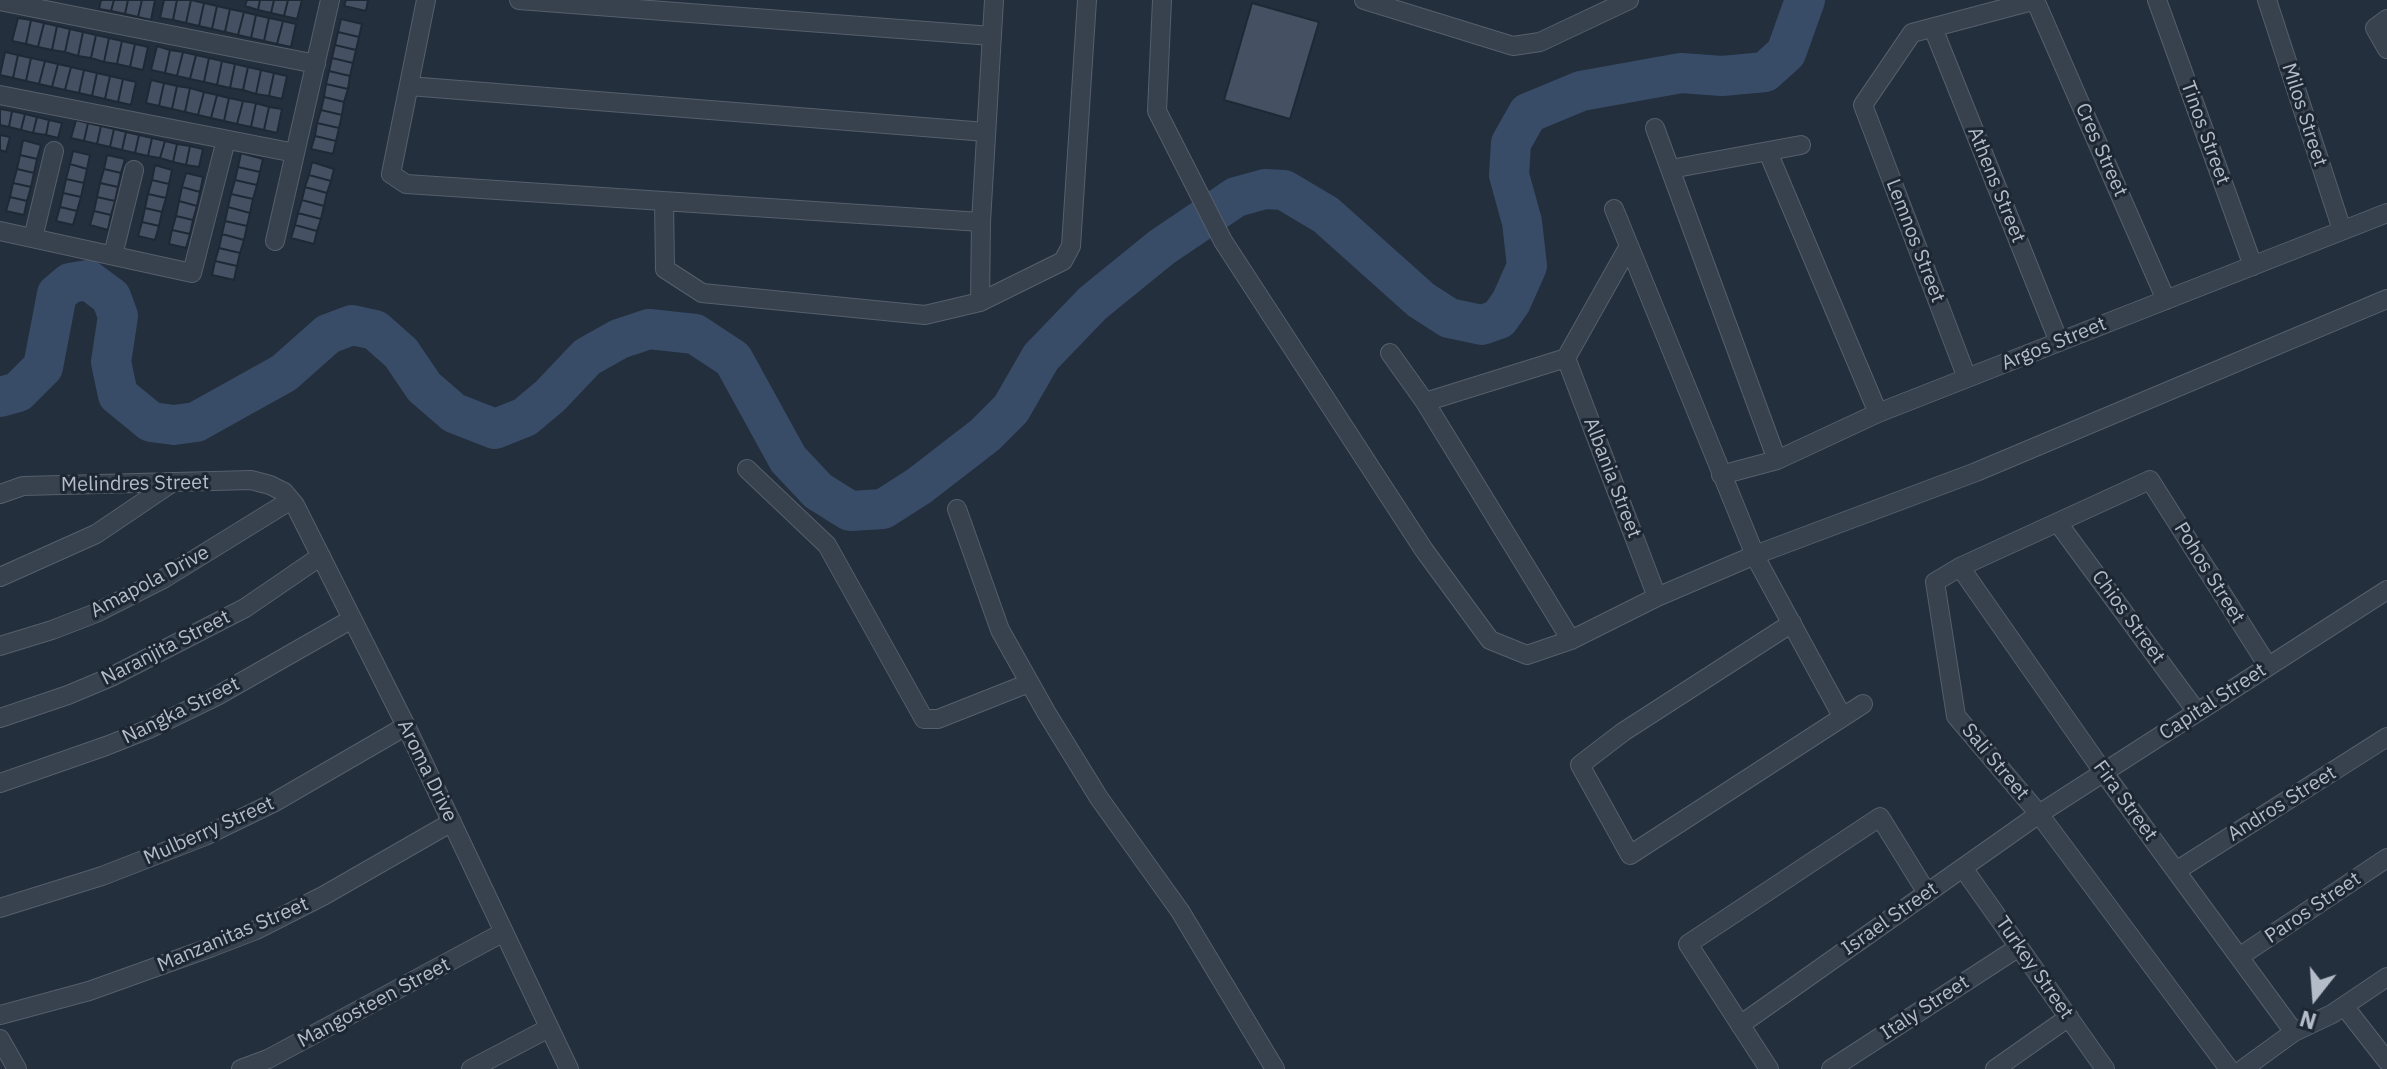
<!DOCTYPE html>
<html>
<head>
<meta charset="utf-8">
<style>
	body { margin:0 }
	#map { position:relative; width:2387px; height:1069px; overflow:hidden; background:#242f3e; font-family:"IBM Plex Sans",sans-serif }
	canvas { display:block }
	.north { position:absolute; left:2275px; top:957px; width:80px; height:80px; -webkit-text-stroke:6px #1d2633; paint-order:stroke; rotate:197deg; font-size:22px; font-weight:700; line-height:32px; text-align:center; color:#b4bcc9 }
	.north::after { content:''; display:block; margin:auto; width:28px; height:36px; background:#b4bcc9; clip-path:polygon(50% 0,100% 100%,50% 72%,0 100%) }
</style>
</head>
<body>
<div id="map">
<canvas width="2387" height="1069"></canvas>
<div class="north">N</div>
</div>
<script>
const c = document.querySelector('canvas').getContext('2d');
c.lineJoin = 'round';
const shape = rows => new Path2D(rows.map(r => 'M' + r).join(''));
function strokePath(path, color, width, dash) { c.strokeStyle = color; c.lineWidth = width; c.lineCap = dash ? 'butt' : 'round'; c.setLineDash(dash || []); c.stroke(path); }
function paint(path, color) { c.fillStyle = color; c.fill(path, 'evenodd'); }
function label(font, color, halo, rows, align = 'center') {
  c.font = font + ' "IBM Plex Sans",sans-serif'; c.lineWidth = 6; c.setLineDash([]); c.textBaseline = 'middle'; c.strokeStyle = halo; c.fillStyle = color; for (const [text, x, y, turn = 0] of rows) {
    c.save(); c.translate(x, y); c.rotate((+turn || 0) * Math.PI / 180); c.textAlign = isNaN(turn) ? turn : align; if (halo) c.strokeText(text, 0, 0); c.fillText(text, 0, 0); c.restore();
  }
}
strokePath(shape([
	[0,397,18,392,43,367,57,294,70,283,88,280,111,297,118,316,111,362,118,395,151,422,174,425,196,422,284,373,328,334,352,325,375,330,401,353,424,387,454,413,495,429,525,417,550,396,587,357,619,339,649,329,695,334,733,359,788,459,818,491,850,511,883,509,919,486,985,435,1011,409,1041,357,1093,303,1162,247,1236,197,1265,189,1284,190,1326,215,1421,300,1449,318,1482,325,1499,319,1511,302,1527,266,1522,222,1509,175,1511,143,1528,113,1581,91,1681,73,1722,76,1765,72,1786,53,1805,0]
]), '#394c67', 40);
const building = shape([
	[101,0,114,0,111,11,99,9,101,0],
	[114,0,128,0,125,14,111,11,114,0],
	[128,0,142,0,138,17,125,14,128,0],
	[142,0,155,0,151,20,138,17,142,0],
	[164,0,177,0,173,20,160,18,164,0],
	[177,0,191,0,186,23,173,20,177,0],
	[191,0,204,3,199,26,186,23,191,0],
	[247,0,260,0,258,10,245,6,247,0],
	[260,0,274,0,271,13,258,10,260,0],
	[274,0,288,0,284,16,271,13,274,0],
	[288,0,302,0,297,19,284,16,288,0],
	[346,0,368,0,366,11,344,6,346,0],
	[204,3,217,6,212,29,199,26,204,3],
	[1252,3,1319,22,1290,119,1224,100,1252,3],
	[217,6,230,9,225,32,212,29,217,6],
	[230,9,244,12,238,35,225,32,230,9],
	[244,12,256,15,251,38,238,35,244,12],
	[256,15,269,18,264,41,251,38,256,15],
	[18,18,31,20,26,44,12,41,18,18],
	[269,18,283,21,277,44,264,41,269,18],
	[341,19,362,24,359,37,338,32,341,19],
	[31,20,44,23,38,47,26,44,31,20],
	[283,21,296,24,291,47,277,44,283,21],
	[44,23,57,26,52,50,38,47,44,23],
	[57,26,70,29,65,52,52,50,57,26],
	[70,29,83,32,78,56,65,52,70,29],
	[83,32,96,35,91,58,78,56,83,32],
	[338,32,359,37,356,50,335,45,338,32],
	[96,35,109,38,104,62,91,58,96,35],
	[109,38,122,41,117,64,104,62,109,38],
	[122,41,135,44,130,67,117,64,122,41],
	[135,44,148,47,143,70,130,67,135,44],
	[335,45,356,50,353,63,332,58,335,45],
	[157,46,170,50,165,73,151,70,157,46],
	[170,50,183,52,177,76,165,73,170,50],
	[5,52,18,55,13,78,0,75,5,52],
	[183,52,196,55,190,79,177,76,183,52],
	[18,55,31,58,26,81,13,78,18,55],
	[196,55,209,58,204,82,190,79,196,55],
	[31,58,45,61,39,84,26,81,31,58],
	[209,58,222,61,217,85,204,82,209,58],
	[332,58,353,63,350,76,329,71,332,58],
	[45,61,58,64,52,87,39,84,45,61],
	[222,61,235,64,230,88,217,85,222,61],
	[58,64,71,67,65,90,52,87,58,64],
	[235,64,248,67,243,90,230,88,235,64],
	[71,67,84,70,79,93,65,90,71,67],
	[248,67,261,70,256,94,243,90,248,67],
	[84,70,97,73,92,96,79,93,84,70],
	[261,70,274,73,269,96,256,94,261,70],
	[329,71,350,76,348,89,326,84,329,71],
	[97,73,110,76,105,99,92,96,97,73],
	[274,73,287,76,282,99,269,96,274,73],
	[110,76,123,79,118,102,105,99,110,76],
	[123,79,136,82,131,105,118,102,123,79],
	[151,80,164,83,159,106,146,103,151,80],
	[164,83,177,86,172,109,159,106,164,83],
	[326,84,348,89,344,102,324,97,326,84],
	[177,86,190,88,185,112,172,109,177,86],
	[190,88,204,92,198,115,185,112,190,88],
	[204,92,217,95,211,118,198,115,204,92],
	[217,95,229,98,224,121,211,118,217,95],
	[324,97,344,102,342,115,321,110,324,97],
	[229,98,243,101,237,124,224,121,229,98],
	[243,101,256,103,251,127,237,124,243,101],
	[256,103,269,107,264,130,251,127,256,103],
	[269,107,282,109,277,133,264,130,269,107],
	[0,109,12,111,9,127,0,125,0,109],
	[321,110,342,115,339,128,317,123,321,110],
	[12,111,25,114,21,130,9,127,12,111],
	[25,114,37,117,33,133,21,130,25,114],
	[37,117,49,120,46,135,33,133,37,117],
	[49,120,62,123,58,138,46,135,49,120],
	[76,120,88,123,84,141,71,138,76,120],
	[88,123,101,126,97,144,84,141,88,123],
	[317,123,339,128,336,141,315,136,317,123],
	[101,126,114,129,110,147,97,144,101,126],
	[114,129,126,132,122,150,110,147,114,129],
	[126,132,139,135,135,153,122,150,126,132],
	[0,135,10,137,6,152,0,150,0,135],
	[139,135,152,138,148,156,135,153,139,135],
	[315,136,336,141,333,154,311,149,315,136],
	[152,138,165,141,160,158,148,156,152,138],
	[23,140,41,145,37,159,20,155,23,140],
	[165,141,177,144,173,162,160,158,165,141],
	[177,144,190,146,186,165,173,162,177,144],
	[190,146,203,149,199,167,186,165,190,146],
	[73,151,90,155,87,169,70,164,73,151],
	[241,153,263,159,260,172,238,167,241,153],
	[20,155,37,159,34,173,17,169,20,155],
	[107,155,125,159,121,173,104,169,107,155],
	[312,162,334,169,331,181,309,175,312,162],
	[70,164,87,169,84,183,66,179,70,164],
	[155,165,172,170,169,184,152,180,155,165],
	[238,167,260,172,257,185,235,180,238,167],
	[17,169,34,173,31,187,13,183,17,169],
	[104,169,121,173,118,187,100,183,104,169],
	[186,173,203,177,200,192,182,187,186,173],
	[309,175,331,181,327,193,305,187,309,175],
	[66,179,84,183,81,197,63,193,66,179],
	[152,180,169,184,166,198,148,194,152,180],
	[235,180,257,185,253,199,231,194,235,180],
	[13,183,31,187,27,201,10,197,13,183],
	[100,183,118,187,115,201,97,197,100,183],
	[182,187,200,192,197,206,179,201,182,187],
	[305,187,327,193,324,206,302,200,305,187],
	[63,193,81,197,77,211,60,207,63,193],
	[148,194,166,198,162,212,145,208,148,194],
	[231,194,253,199,250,213,228,207,231,194],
	[10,197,27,201,24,215,6,211,10,197],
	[97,197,115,201,111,215,94,211,97,197],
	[302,200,324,206,321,219,298,213,302,200],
	[179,201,197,206,193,220,176,216,179,201],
	[60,207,77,211,73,225,56,221,60,207],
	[228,207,250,213,247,226,225,221,228,207],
	[145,208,162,212,159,226,142,222,145,208],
	[94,211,111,215,108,230,90,225,94,211],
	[298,213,321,219,317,231,295,225,298,213],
	[176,216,193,220,190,234,172,230,176,216],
	[225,221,247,226,244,240,222,234,225,221],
	[142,222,159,226,155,240,138,236,142,222],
	[295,225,317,231,314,244,291,238,295,225],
	[172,230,190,234,186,248,169,244,172,230],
	[222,234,244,240,240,253,219,248,222,234],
	[219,248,240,253,237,266,215,261,219,248],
	[215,261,237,266,234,280,212,275,215,261]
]);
paint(building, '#455162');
strokePath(building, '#1f2835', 2);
const minor = shape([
	[426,0,391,174,406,184,981,222],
	[519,0,992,36],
	[1162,0,1157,111,1223,241,1424,550,1490,640,1527,655,1571,640,1657,597,1755,555,1976,472,2387,299],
	[1364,0,1513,46,1540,42,1629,0],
	[2035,0,2166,300],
	[2157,0,2253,266],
	[2267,0,2342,230],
	[0,1,316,64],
	[2387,19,2375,28,2387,49],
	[1933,28,2059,342],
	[409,86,986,132],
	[0,95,295,153],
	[1655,128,1777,460],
	[1768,152,1878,413],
	[1671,169,1801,145],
	[664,201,665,269,702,293,925,315,980,302,1063,261,1071,246,1087,0],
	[1614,209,1757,560,1842,716],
	[0,231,192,273,226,140],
	[33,238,54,151],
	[275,241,330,0],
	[113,255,134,170],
	[980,302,981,222,994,0],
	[1390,353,1425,402,1571,640],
	[1566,358,1657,597],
	[1967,378,1863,105,1912,33,2036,0],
	[1425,402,1566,358,1629,246],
	[747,469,827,545,924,719,938,719,1029,683],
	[1721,475,1777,460,1878,413,2387,213],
	[0,494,23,486,251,480,270,485,284,492,295,505,406,726,569,1069],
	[957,509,1000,630,1046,712,1099,798,1180,911,1275,1069],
	[2058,523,2197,712],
	[1960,567,2104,773,2294,1032],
	[0,577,96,534,170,484],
	[1792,623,1623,732,1580,765,1630,855,1863,704],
	[0,646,52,630,96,613,163,579,291,500],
	[0,718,68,695,111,677,245,608,321,556],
	[0,783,106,746,149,729,217,696,352,619],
	[1963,868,2105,1069],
	[2176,871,2387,737],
	[0,908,102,876,205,836,273,803,406,726],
	[2239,957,2387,858],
	[2344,1006,2387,1061],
	[0,1015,89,991,212,947,256,930,323,896,452,822],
	[1740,1025,2039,814,2387,590],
	[0,1039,17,1069],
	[241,1069,268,1059,504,932],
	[471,1069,549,1028],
	[1769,1069,1688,944,1880,817,1927,893],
	[1831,1069,2019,947],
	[1995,1069,2069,1017],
	[2229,1069,2039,814,1956,716,1935,582,1960,567,2150,480,2268,666],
	[2243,1069,2294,1032,2332,1014,2387,977]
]);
strokePath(minor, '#565f6c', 20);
strokePath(minor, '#38414e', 18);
label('20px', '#b4bcc9', '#1d2633', [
	["Milos Street",2304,115,72],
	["Tinos Street",2205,133,70],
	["Cres Street",2101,150,66],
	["Athens Street",1996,185,68],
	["Lemnos Street",1915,241,69],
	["Argos Street",2054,344,-22],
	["Albania Street",1612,478,69],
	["Melindres Street",135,484,-1],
	["Pohos Street",2209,573,58],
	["Amapola Drive",150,582,-28],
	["Chios Street",2128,617,54],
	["Naranjita Street",166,648,-27],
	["Capital Street",2213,702,-33],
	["Nangka Street",181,711,-26],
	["Sali Street",1995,762,50],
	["Aroma Drive",427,771,64],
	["Fira Street",2125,801,54],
	["Andros Street",2282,804,-32],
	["Mulberry Street",209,831,-24],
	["Paros Street",2313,908,-34],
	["Israel Street",1890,919,-35],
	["Manzanitas Street",233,935,-23],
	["Turkey Street",2034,968,55],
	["Mangosteen Street",374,1003,-28],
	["Italy Street",1925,1008,-33]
]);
</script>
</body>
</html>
